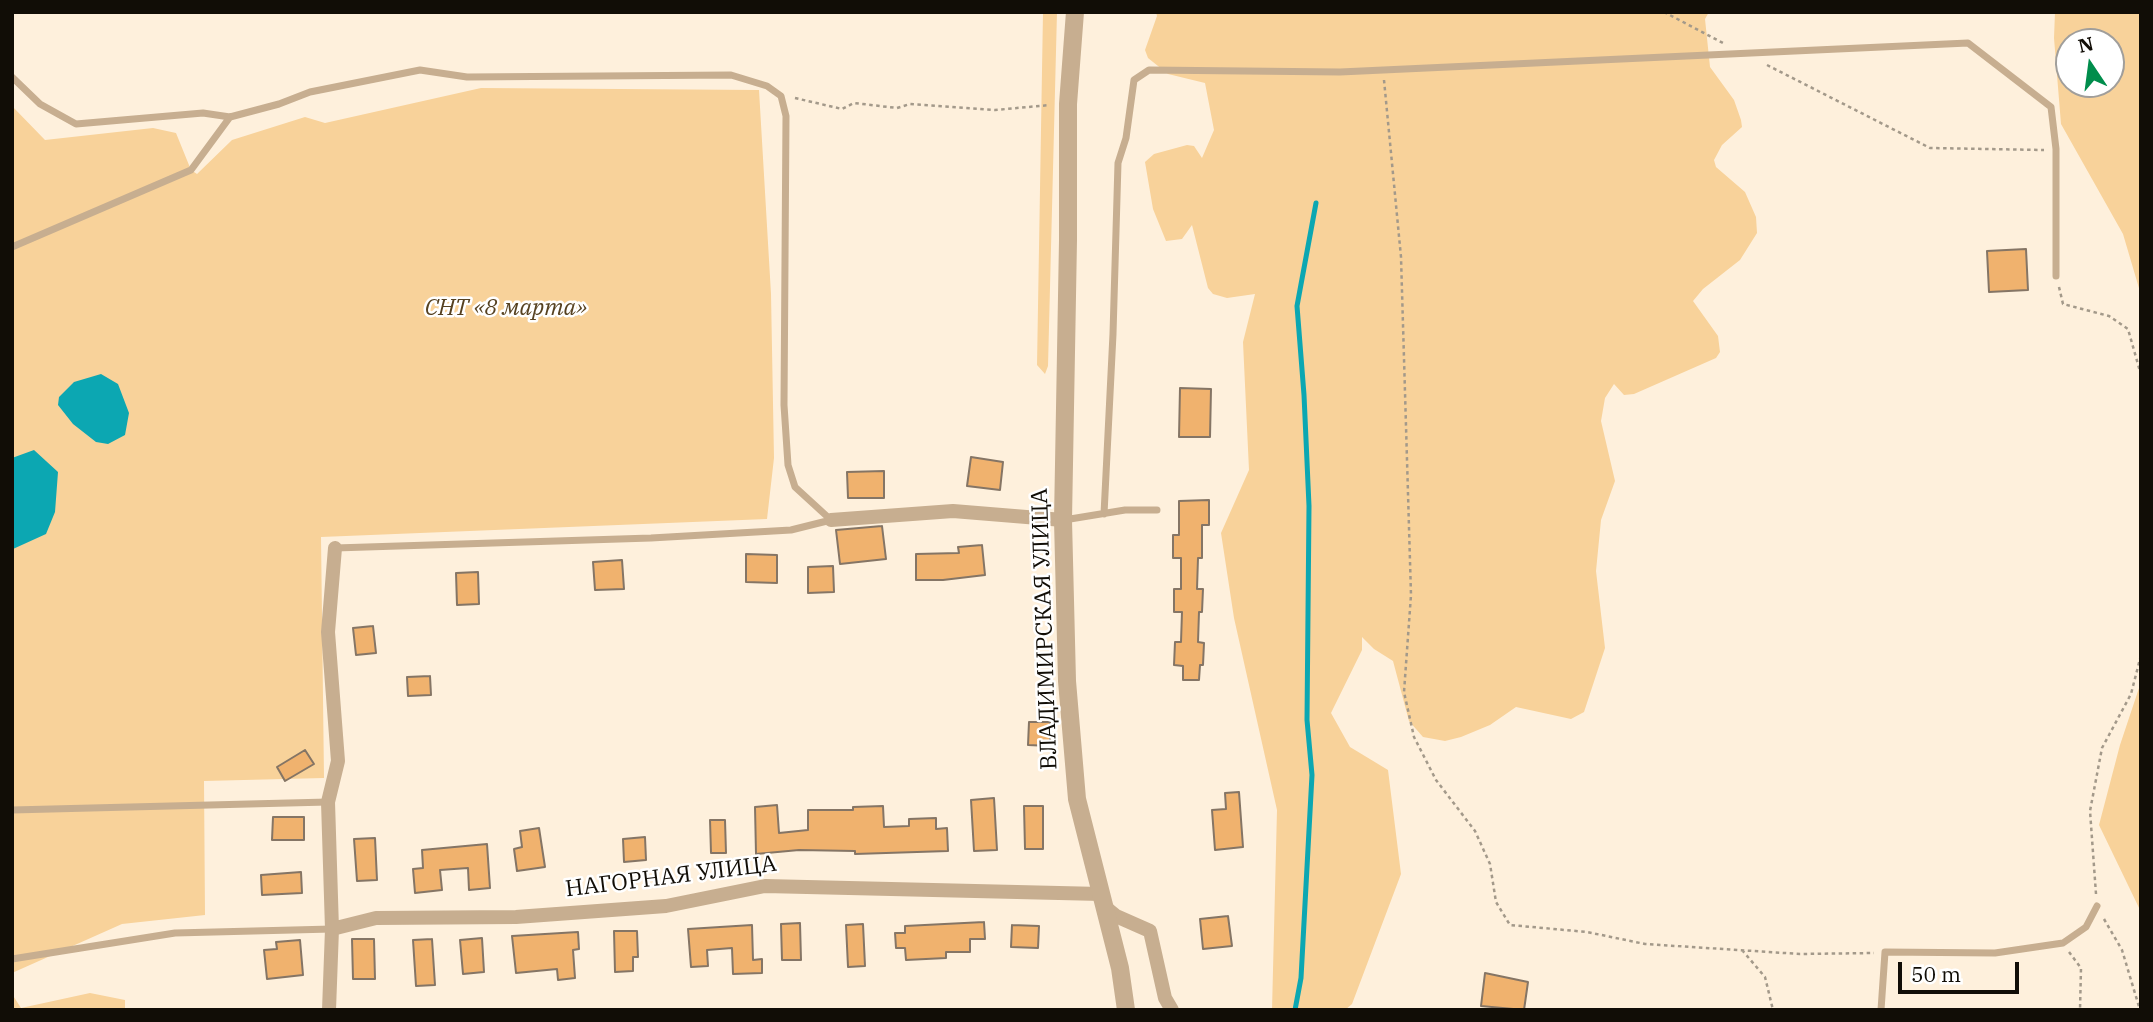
<!DOCTYPE html>
<html>
<head>
<meta charset="utf-8">
<style>
	body { margin:0 }
	#map { position:relative; width:2153px; height:1022px; overflow:hidden; background:#fef0dc; font-family:"IBM Plex Serif",serif }
	canvas { display:block }
	.frame { position:absolute; inset:0; border:14px solid #110d06; pointer-events:none }
	.north { position:absolute; left:2055px; top:28px; width:70px; height:70px; box-sizing:border-box; background:#fff; border:2px solid #a09e9b; border-radius:50%; rotate:347deg; font-size:19px; font-weight:700; line-height:28px; text-align:center; color:#110d06 }
	.north::after { content:''; display:block; margin:auto; width:24px; height:32px; background:#008d4c; clip-path:polygon(50% 0,100% 100%,50% 72%,0 100%) }
	.scale { position:absolute; left:1898px; top:962px; width:121px; height:32px; box-sizing:border-box; border:4px solid #110d06; border-top:0; padding-left:9px; font-size:21px; line-height:24px; white-space:nowrap; color:#110d06; -webkit-text-stroke:5px #fff; paint-order:stroke }
</style>
</head>
<body>
<div id="map">
<canvas width="2153" height="1022"></canvas>
<div class="frame"></div>
<div class="north">N</div>
<div class="scale">50 m</div>
</div>
<script>
const c = document.querySelector('canvas').getContext('2d');
c.lineJoin = 'round';
function paint(path, color) { c.fillStyle = color; c.fill(path, 'evenodd'); }
const shape = rows => new Path2D(rows.map(r => 'M' + r).join(''));
function strokePath(path, color, width, dash) { c.strokeStyle = color; c.lineWidth = width; c.lineCap = dash ? 'butt' : 'round'; c.setLineDash(dash || []); c.stroke(path); }
function label(font, color, halo, rows, align = 'center') {
  c.font = font + ' "IBM Plex Serif",serif'; c.lineWidth = 5; c.setLineDash([]); c.textBaseline = 'middle'; c.strokeStyle = halo; c.fillStyle = color; for (const [text, x, y, turn = 0] of rows) {
    c.save(); c.translate(x, y); c.rotate((+turn || 0) * Math.PI / 180); c.textAlign = isNaN(turn) ? turn : align; if (halo) c.strokeText(text, 0, 0); c.fillText(text, 0, 0); c.restore();
  }
}
paint(shape([
	[1043,12,1057,12,1048,366,1045,374,1037,365],
	[1156,12,1709,12,1705,19,1710,67,1734,100,1741,120,1742,127,1722,145,1714,160,1716,167,1745,192,1756,217,1757,233,1740,260,1703,289,1693,301,1718,336,1720,352,1716,358,1634,394,1624,395,1614,384,1605,398,1601,421,1615,481,1601,520,1596,571,1605,648,1584,712,1571,719,1516,707,1490,725,1461,737,1445,741,1423,737,1409,721,1393,661,1374,649,1362,637,1362,650,1331,713,1350,747,1388,770,1401,874,1352,1004,1345,1010,1272,1010,1277,810,1234,618,1221,533,1249,470,1243,342,1255,294,1227,298,1213,294,1208,288,1192,225,1182,239,1166,241,1153,209,1145,162,1154,154,1187,145,1194,146,1202,158,1214,130,1205,83,1168,74,1148,58,1145,50,1157,16],
	[2055,12,2141,12,2141,295,2123,234,2061,124,2054,38],
	[2069,42,2111,42,2111,84,2069,84],
	[481,88,759,90,771,294,774,458,767,519,321,537,324,778,204,781,205,915,122,924,12,973,12,106,45,140,153,128,176,133,191,170,197,174,232,140,305,117,325,123],
	[2141,682,2141,912,2099,825,2120,745],
	[90,993,125,1000,125,1010,12,1010,12,994,21,1008]
]), '#f8d29a');
paint(shape([
	[101,374,118,384,129,413,125,435,108,444,96,442,73,424,58,405,59,397,74,382],
	[34,450,58,472,55,512,46,534,13,549,12,458]
]), '#0ca7b2');
strokePath(shape([
	[1295,1010,1301,978,1312,775,1307,720,1309,506,1304,395,1297,306,1316,203]
]), '#0ca7b2', 5);
const building = shape([
	[2026,249,2028,290,1989,292,1987,251,2026,249],
	[1180,388,1211,389,1210,437,1179,437,1180,388],
	[971,457,1003,462,1000,490,967,486,971,457],
	[884,471,884,498,848,498,847,472,884,471],
	[1209,500,1209,525,1202,525,1202,558,1198,558,1197,589,1203,589,1202,612,1199,612,1198,642,1204,643,1203,665,1200,665,1199,680,1183,680,1183,666,1174,665,1175,642,1181,642,1182,612,1174,612,1174,589,1181,589,1181,558,1173,558,1173,535,1179,535,1179,501,1209,500],
	[882,526,886,559,840,564,836,530,882,526],
	[982,545,985,575,943,580,916,580,916,554,959,553,958,547,982,545],
	[746,554,777,555,777,583,746,582,746,554],
	[622,560,624,589,595,590,593,562,622,560],
	[833,566,834,592,808,593,808,567,833,566],
	[478,572,479,604,457,605,456,573,478,572],
	[373,626,376,653,356,655,353,628,373,626],
	[430,676,431,695,408,696,407,677,430,676],
	[1029,722,1050,722,1050,746,1028,745,1029,722],
	[305,750,314,764,285,781,277,767,305,750],
	[1239,792,1243,847,1215,850,1212,810,1226,809,1225,793,1239,792],
	[994,798,997,850,974,851,971,800,994,798],
	[777,805,779,833,808,830,808,810,853,810,853,807,883,806,884,827,909,826,909,819,936,818,936,829,947,828,948,851,855,854,855,851,799,850,756,854,755,807,777,805],
	[1024,806,1043,806,1043,849,1025,849,1024,806],
	[273,817,304,817,304,840,272,840,273,817],
	[710,820,725,820,726,853,711,853,710,820],
	[539,828,545,867,517,871,514,849,522,847,520,831,539,828],
	[645,837,646,860,624,862,623,839,645,837],
	[375,838,377,880,357,881,354,839,375,838],
	[487,844,490,888,469,890,468,868,440,870,442,890,415,893,413,869,423,868,422,850,487,844],
	[301,872,302,893,262,895,261,875,301,872],
	[1228,916,1232,946,1203,949,1200,919,1228,916],
	[984,922,985,939,970,939,970,952,946,952,946,958,906,960,905,948,896,948,895,933,905,933,905,926,984,922],
	[800,923,801,960,782,960,781,924,800,923],
	[863,924,865,966,848,967,846,925,863,924],
	[752,925,753,960,762,959,762,973,733,974,732,948,707,950,708,966,691,967,688,929,752,925],
	[1012,925,1039,926,1038,948,1011,947,1012,925],
	[614,931,637,931,638,957,633,957,633,971,615,972,614,931],
	[578,932,579,949,573,950,575,978,558,980,557,969,516,973,512,936,578,932],
	[482,938,484,972,463,974,460,940,482,938],
	[352,939,374,939,375,979,353,979,352,939],
	[432,939,435,985,416,986,413,940,432,939],
	[300,940,303,975,267,979,264,950,277,949,276,942,300,940],
	[1485,973,1528,982,1524,1010,1481,1006,1485,973]
]);
paint(building, '#f0b26e');
strokePath(building, '#857565', 2);
strokePath(shape([
	[1664,12,1723,43],
	[1767,65,1930,148,2044,150],
	[1384,80,1401,257,1411,595,1404,692,1414,737,1436,780,1475,831,1490,864,1496,902,1510,925,1587,932,1645,944,1800,954,1874,953],
	[795,98,842,109,854,103,897,108,910,104,995,110,1050,105],
	[2059,287,2063,304,2109,316,2128,329,2141,375],
	[2096,894,2090,811,2102,748,2131,694,2141,655],
	[2104,919,2122,950,2140,1010],
	[1742,950,1765,977,1773,1010],
	[2069,952,2081,968,2080,1010]
]), '#a3998a', 2.5, [3.5, 3.5]);
strokePath(shape([
	[12,77,40,104,76,124,203,113,230,117,279,104,310,92,420,70,467,77,731,75,767,86,781,96,786,116,784,405,788,465,795,487,831,520],
	[12,247,191,170,230,117],
	[1104,514,1113,334,1118,163,1126,138,1134,80,1149,70,1340,72,1968,43,2051,107,2056,149,2056,276],
	[1064,520,1125,510,1157,510],
	[335,548,651,538,791,530,831,520],
	[12,810,328,802],
	[12,959,175,933,332,929],
	[1881,1010,1885,952,1995,953,2063,943,2086,927,2097,906]
]), '#c7ae90', 7);
strokePath(shape([
	[831,520,953,511,1063,520],
	[1105,907,1116,916,1150,931,1165,998,1172,1010],
	[332,929,376,918,516,917,666,906,765,886,1101,894],
	[329,1010,332,929,328,802,338,761,328,632,335,548]
]), '#c7ae90', 14);
strokePath(shape([
	[1075,12,1068,104,1068,240,1063,520,1067,681,1077,799,1120,968,1126,1010]
]), '#c7ae90', 18);
label('italic 23px', '#564120', '#fff', [
	["СНТ «8 марта»",506,308]
]);
label('23px', '#110d06', '#fff', [
	["ВЛАДИМИРСКАЯ УЛИЦА",1045,629,-92],
	["НАГОРНАЯ УЛИЦА",671,877,-7]
]);
</script>
</body>
</html>
